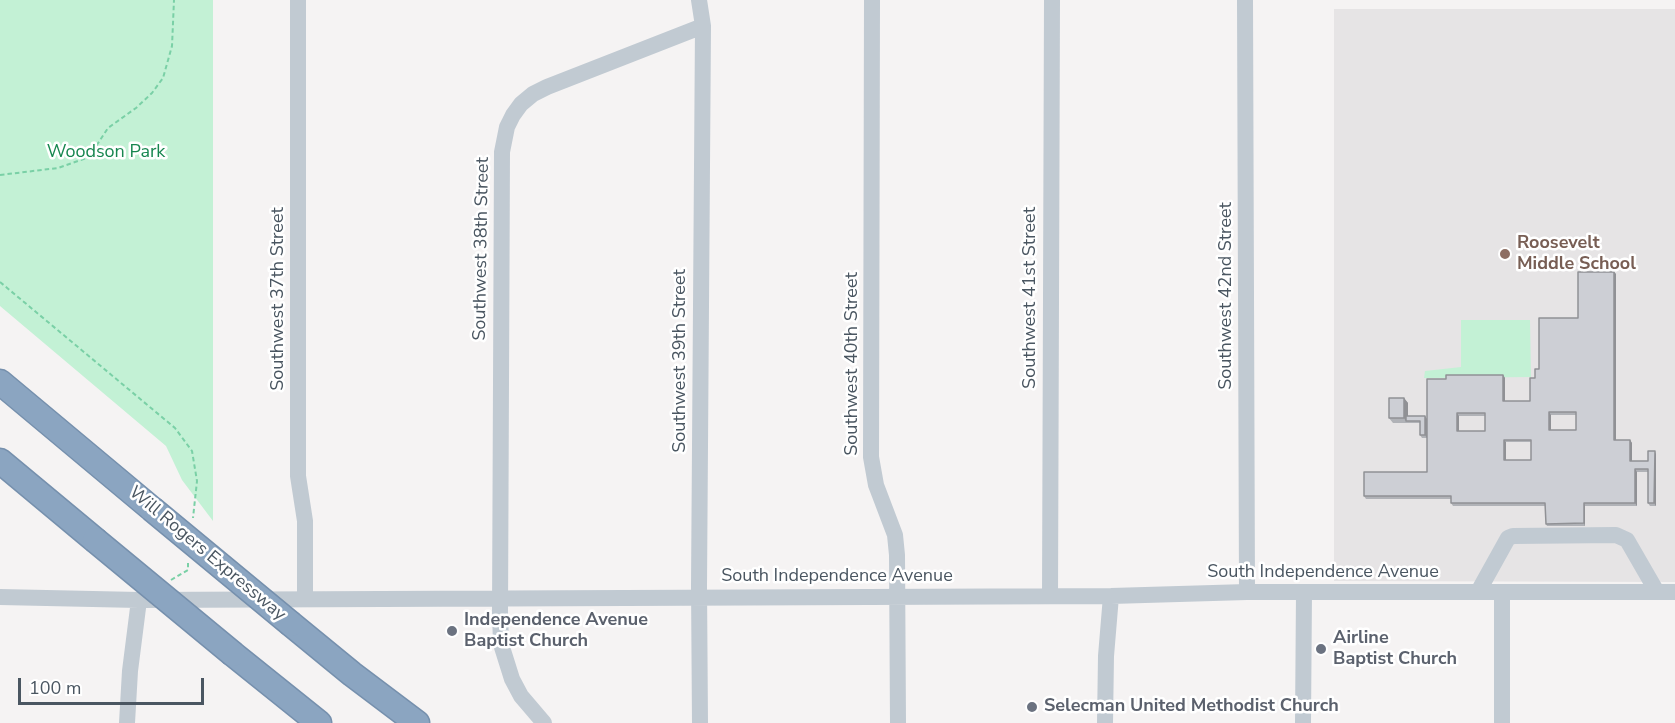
<!DOCTYPE html>
<html>
<head>
<meta charset="utf-8">
<style>
	body { margin:0 }
	#map { position:relative; width:1675px; height:723px; overflow:hidden; background:#f5f3f3; font-family:"Nunito Sans",sans-serif }
	canvas { display:block }
	.scale { position:absolute; left:18px; top:678px; width:186px; height:27px; box-sizing:border-box; border:3px solid #4a5661; border-top:0; padding-left:8px; font-size:18px; line-height:21px; white-space:nowrap; color:#4a5661; -webkit-text-stroke:4px #fff; paint-order:stroke }
</style>
</head>
<body>
<div id="map">
<canvas width="1675" height="723"></canvas>
<div class="scale">100 m</div>
</div>
<script>
const c = document.querySelector('canvas').getContext('2d');
c.lineJoin = 'round';
function paint(path, color) { c.fillStyle = color; c.fill(path, 'evenodd'); }
const shape = rows => new Path2D(rows.map(r => 'M' + r).join(''));
function strokePath(path, color, width, dash) { c.strokeStyle = color; c.lineWidth = width; c.lineCap = dash ? 'butt' : 'round'; c.setLineDash(dash || []); c.stroke(path); }
function label(font, color, halo, rows, align = 'center') {
  c.font = font + ' "Nunito Sans",sans-serif'; c.lineWidth = 5; c.setLineDash([]); c.textBaseline = 'middle'; c.strokeStyle = halo; c.fillStyle = color; for (const [text, x, y, turn = 0] of rows) {
    c.save(); c.translate(x, y); c.rotate((+turn || 0) * Math.PI / 180); c.textAlign = isNaN(turn) ? turn : align; if (halo) c.strokeText(text, 0, 0); c.fillText(text, 0, 0); c.restore();
  }
}
paint(shape([
	[1334,9,1675,9,1675,582,1334,581]
]), '#e6e4e5');
paint(shape([
	[0,0,213,0,213,521,182,480,166,446,0,306],
	[1461,320,1530,320,1531,377,1424,378,1425,371,1461,367]
]), '#c3f1d5');
const highway = shape([
	[0,382,152,509],
	[0,461,95,540],
	[291,624,352,674,417,723],
	[233,654,319,723]
]);
strokePath(highway, '#7690ad', 27);
strokePath(shape([
	[0,175,58,168,89,157,108,128,136,108,152,93,163,78,172,46,174,0],
	[0,282,175,428,192,451,197,481,193,518],
	[171,580,188,570,188,563]
]), '#7ad0a6', 2, [4.5, 3]);
strokePath(shape([
	[298,0,298,476,305,521,305,598],
	[699,0,703,26,699,585,700,723],
	[872,0,871,457,876,485,895,535,897,555,898,723],
	[1245,0,1247,592],
	[1478,592,1508,538,1513,536,1616,535,1627,540,1657,592],
	[1502,592,1502,723],
	[1050,596,1052,0],
	[0,597,139,600,1111,596,1247,592,1675,592],
	[127,723,130,671,139,600],
	[544,723,521,696,512,679,501,644,500,613,502,152,507,127,513,115,521,104,533,94,547,87,703,26],
	[1105,723,1106,656,1111,596],
	[1303,723,1304,592]
]), '#c1cad2', 16);
strokePath(highway, '#8ba5c1', 24);
const highwayBridge = shape([
	[152,509,291,624],
	[95,540,233,654]
]);
strokePath(highwayBridge, '#7690ad', 27, []);
strokePath(highwayBridge, '#8ba5c1', 24);
paint(shape([
	[1614,272,1616,274,1616,440,1630,440,1632,443,1632,461,1648,461,1656,454,1656,506,1650,506,1648,503,1648,472,1637,472,1637,506,1585,506,1585,526,1547,526,1546,524,1545,506,1453,506,1451,503,1451,499,1366,499,1364,496,1427,472,1446,379,1503,375,1505,378,1505,401,1530,401,1535,378,1539,369],
	[1551,415,1576,415,1576,430,1551,430],
	[1459,416,1485,416,1485,431,1459,431],
	[1506,442,1531,442,1531,460,1506,460],
	[1404,398,1408,403,1408,416,1425,416,1427,419,1427,438,1422,438,1420,435,1420,423,1393,423,1389,418]
]), '#b0b2b7');
paint(shape([
	[1614,272,1616,274,1616,443,1614,440],
	[1503,375,1505,378,1505,404,1503,401],
	[1404,398,1408,403,1408,421,1406,421,1404,418],
	[1549,412,1551,415,1551,433,1549,430],
	[1457,413,1459,416,1459,434,1457,431],
	[1425,416,1427,419,1427,438,1425,435],
	[1504,440,1506,442,1506,463,1504,460],
	[1630,440,1632,443,1632,464,1630,461],
	[1655,451,1656,454,1656,506,1654,503],
	[1635,469,1637,472,1637,506,1635,503],
	[1584,503,1585,506,1585,526,1584,523]
]), '#909195');
const building = shape([
	[1578,272,1614,272,1614,440,1630,440,1630,461,1648,461,1648,451,1655,451,1654,503,1648,503,1648,469,1635,469,1635,503,1584,503,1584,523,1546,524,1545,503,1451,503,1451,496,1364,496,1364,472,1427,472,1427,379,1446,379,1446,375,1503,375,1503,401,1530,401,1530,378,1535,378,1535,369,1539,369,1539,318,1578,318,1578,272],
	[1549,412,1576,412,1576,430,1549,430,1549,412],
	[1457,413,1485,413,1485,431,1457,431,1457,413],
	[1504,440,1531,440,1531,460,1504,460,1504,440],
	[1389,398,1404,398,1404,418,1389,418,1389,398],
	[1406,416,1425,416,1425,435,1420,435,1420,421,1406,421,1406,416]
]);
paint(building, '#cdcfd5');
strokePath(building, '#909195', 1.5);
for (const [x, y, r, color] of [
	[1505,254,6,"#8d6e63"],
	[452,631,6,"#6b7280"],
	[1321,649,6,"#6b7280"],
	[1032,707,6,"#6b7280"]
]) { const dot = new Path2D(); dot.arc(x, y, r, 0, 2 * Math.PI); c.fillStyle = color; c.fill(dot); strokePath(dot, '#fff', 2); }
label('18px', '#17864f', '#fff', [
	["Woodson Park",106,153]
]);
label('bold 18px', '#785e54', '#fff', [
	["Roosevelt",1517,244],
	["Middle School",1517,265]
], 'left');
label('18px', '#4a5661', '#fff', [
	["Southwest 38th Street",482,249,-89],
	["Southwest 42nd Street",1227,296,-90],
	["Southwest 41st Street",1031,298,-90],
	["Southwest 37th Street",279,299,-90],
	["Southwest 39th Street",681,361,-90],
	["Southwest 40th Street",853,364,-90],
	["Will Rogers Expressway",207,554,40],
	["South Independence Avenue",1323,573],
	["South Independence Avenue",837,577]
]);
label('bold 18px', '#5b616d', '#fff', [
	["Independence Avenue",464,621],
	["Baptist Church",464,642],
	["Airline",1333,639],
	["Baptist Church",1333,660],
	["Selecman United Methodist Church",1044,707]
], 'left');
</script>
</body>
</html>
